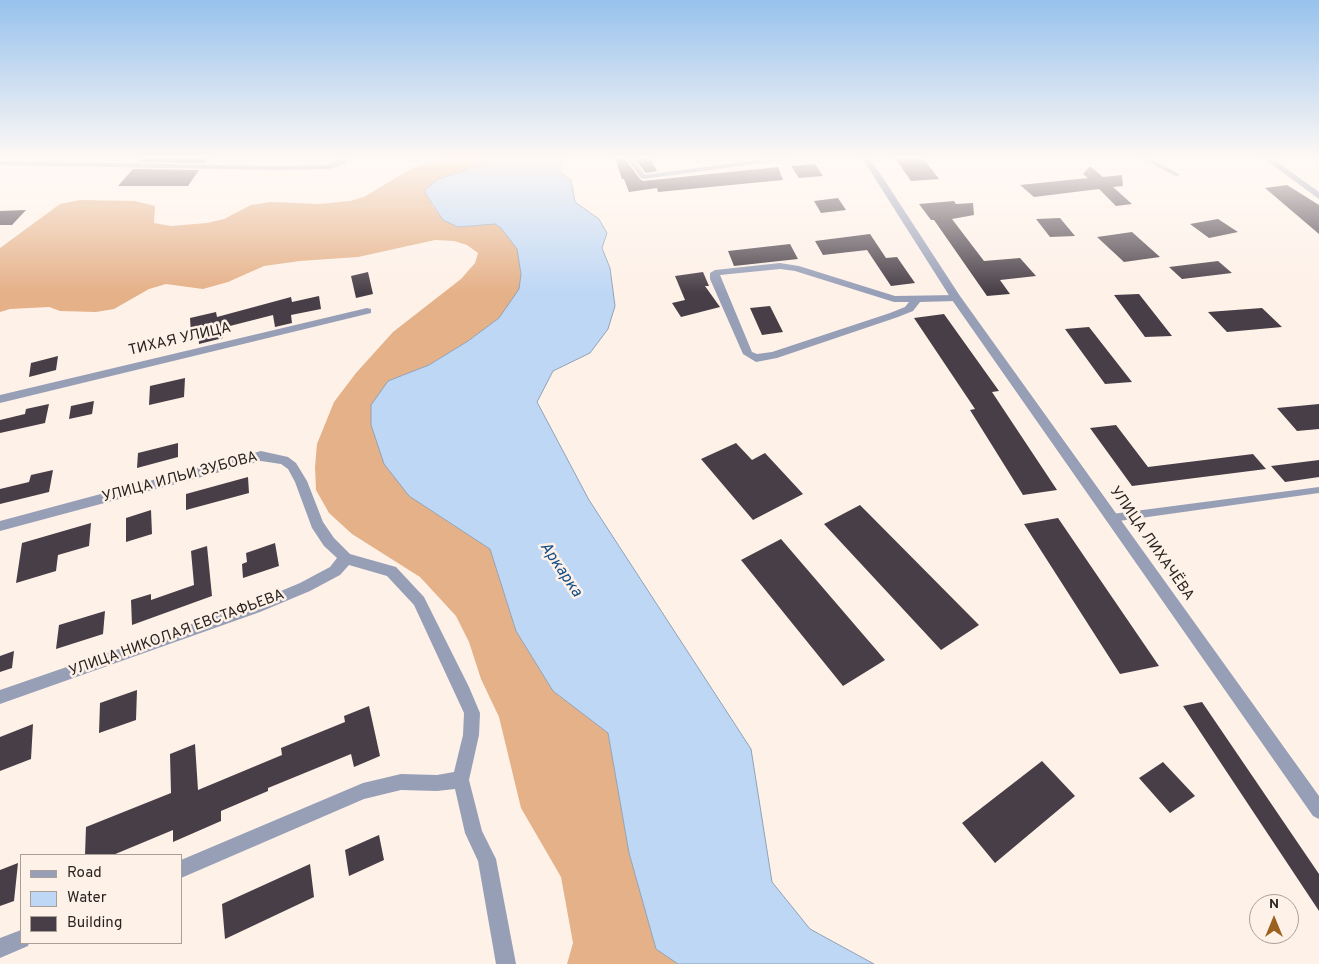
<!DOCTYPE html>
<html>
<head>
<meta charset="utf-8">
<style>
	body { margin:0 }
	#map { position:relative; width:1319px; height:964px; overflow:hidden; background:#fef1e8; font-family:Overpass,sans-serif }
	canvas { display:block }
	.legend { position:absolute; left:20px; top:854px; width:162px; height:90px; box-sizing:border-box; background:#fef1e8; border:1px solid #a99f98; margin:0; padding:6px 9px; list-style:none; font-size:15px; color:#292421 }
	.legend li { display:flex; align-items:center; gap:10px; height:25px }
	.legend b { width:25px; border:1px solid #a99f98 }
	.north { position:absolute; left:1249px; top:894px; width:50px; height:50px; box-sizing:border-box; background:#fef1e8; border:1px solid #a99f98; border-radius:50%; rotate:0deg; font-size:14px; font-weight:700; line-height:20px; text-align:center; color:#292421 }
	.north::after { content:''; display:block; margin:auto; width:18px; height:22px; background:#9a621d; clip-path:polygon(50% 0,100% 100%,50% 72%,0 100%) }
</style>
</head>
<body>
<div id="map">
<canvas width="1319" height="964"></canvas>
<ul class="legend">
<li><b style="height:6px;background:#979fb7"></b>Road</li>
<li><b style="height:14px;background:#bed7f5"></b>Water</li>
<li><b style="height:14px;background:#483e47"></b>Building</li>
</ul>
<div class="north">N</div>
</div>
<script>
const c = document.querySelector('canvas').getContext('2d');
c.lineJoin = 'round';
function paint(path, color) { c.fillStyle = color; c.fill(path, 'evenodd'); }
const shape = rows => new Path2D(rows.map(r => 'M' + r).join(''));
function strokePath(path, color, width, dash) { c.strokeStyle = color; c.lineWidth = width; c.lineCap = dash ? 'butt' : 'round'; c.setLineDash(dash || []); c.stroke(path); }
function label(font, color, halo, rows, align = 'center') {
  c.font = font + ' Overpass,sans-serif'; c.lineWidth = 5; c.setLineDash([]); c.textBaseline = 'middle'; c.strokeStyle = halo; c.fillStyle = color; for (const [text, x, y, turn = 0] of rows) {
    c.save(); c.translate(x, y); c.rotate((+turn || 0) * Math.PI / 180); c.textAlign = isNaN(turn) ? turn : align; if (halo) c.strokeText(text, 0, 0); c.fillText(text, 0, 0); c.restore();
  }
}
paint(shape([
	[448,158,493,158,467,170,437,179,432,205,443,220,458,227,495,224,501,228,517,249,521,274,520,289,499,318,468,341,429,365,388,381,409,496,490,549,516,631,553,691,608,733,629,853,656,949,678,964,567,964,573,943,561,877,521,808,499,717,481,679,469,642,456,616,420,577,352,534,329,513,316,490,315,467,317,444,334,402,356,373,393,332,461,279,475,263,478,253,467,245,454,241,435,240,358,257,300,261,264,266,228,282,203,289,166,284,149,289,114,309,96,312,60,311,49,307,10,309,0,312,0,248,60,204,80,200,135,201,155,206,154,223,171,226,207,223,224,219,251,205,271,202,319,204,350,201,364,197,412,168]
]), '#e5b188');
const water = shape([
	[493,158,560,158,560,172,571,180,575,202,599,219,607,233,602,248,610,268,615,306,608,329,590,353,553,371,537,402,589,500,751,749,772,882,810,929,874,964,678,964,656,949,629,853,608,733,553,691,516,631,490,549,409,496,384,464,371,425,371,405,388,381,429,365,468,341,499,318,519,289,521,274,517,249,501,228,495,224,458,227,443,220,424,191,438,179,467,170,493,158]
]);
paint(water, '#bed7f5');
strokePath(water, '#91a1b5', 1);
paint(shape([
	[143,158,209,158,205,163,140,162],
	[615,158,624,158,640,179,643,181,778,167,783,180,658,192,657,188,629,192,624,179,622,179],
	[634,158,650,158,657,171,646,173],
	[895,158,923,158,939,179,911,181],
	[815,164,823,176,799,178,791,166],
	[1090,166,1103,177,1122,175,1123,186,1113,187,1132,204,1116,206,1099,189,1034,197,1020,185,1088,178,1083,174],
	[133,169,199,170,188,186,118,186],
	[1287,185,1319,205,1319,234,1265,188],
	[838,198,846,210,821,213,814,201],
	[954,201,956,204,973,203,974,215,952,219,984,261,1020,258,1036,276,1000,280,1010,294,987,296,934,220,931,220,919,204],
	[26,210,12,225,0,225,0,211],
	[1060,218,1075,236,1050,237,1036,219],
	[1218,219,1238,232,1209,238,1190,224],
	[1132,232,1160,257,1124,262,1097,237],
	[870,234,886,258,897,257,915,283,891,286,867,250,823,255,815,241],
	[790,244,798,259,734,266,728,251],
	[1218,261,1232,273,1182,279,1169,267],
	[368,272,373,294,356,298,351,276],
	[703,272,709,286,705,286,720,307,681,317,672,303,685,300,675,276],
	[1139,294,1172,336,1145,337,1114,295],
	[319,296,321,309,291,315,292,323,275,327,273,315,222,328,223,338,199,344,198,332,191,334,190,318,216,312,217,317,291,297,292,302],
	[770,306,783,332,762,335,750,308],
	[1262,308,1282,327,1227,332,1208,312],
	[944,314,999,391,992,392,1057,490,1023,495,970,410,975,409,914,318],
	[1089,327,1132,382,1105,384,1065,329],
	[58,356,56,370,29,377,31,363],
	[185,378,184,397,149,405,150,386],
	[94,401,92,414,69,419,71,406],
	[49,404,45,423,0,433,0,420,25,414,26,409],
	[1319,404,1319,429,1297,431,1277,408],
	[1116,425,1148,467,1253,454,1266,469,1132,486,1090,428],
	[178,443,178,457,137,468,138,453],
	[736,443,752,460,765,453,803,494,753,520,701,459],
	[1319,460,1319,477,1285,482,1271,466],
	[53,470,49,492,0,504,0,489,29,482,31,475],
	[248,477,249,493,186,510,186,494],
	[860,505,979,625,941,650,824,524],
	[151,510,152,534,126,542,126,518],
	[1058,518,1159,666,1120,674,1024,524],
	[91,523,89,546,58,555,56,571,16,583,22,543],
	[781,539,885,660,843,686,741,560],
	[275,543,279,566,243,578,242,564,247,562,246,553],
	[207,546,212,596,132,625,131,600,151,594,151,600,194,585,191,551],
	[105,611,103,634,56,649,59,625],
	[14,651,12,668,0,672,0,656],
	[137,690,136,720,99,733,100,703],
	[1202,702,1319,874,1319,911,1183,706],
	[369,706,380,756,354,767,351,754,268,788,268,791,221,811,221,821,173,842,173,830,113,855,85,855,86,827,171,793,170,754,195,744,198,790,282,755,281,748,345,722,344,716],
	[33,724,31,759,0,771,0,737],
	[1042,761,1075,796,995,863,962,823],
	[1163,762,1195,796,1170,813,1139,778],
	[379,835,384,860,349,876,345,850],
	[18,863,14,901,0,906,0,870],
	[310,864,314,897,225,939,222,904]
]), '#483e47');
paint(shape([
	[626,158,632,158,645,175,772,158,788,158,785,160,643,179,641,178,626,158],
	[1140,158,1148,158,1181,175,1176,176,1140,158],
	[1319,487,1319,493,1112,522,1109,521,1107,518,1109,515,1112,514,1319,487]
]), '#979fb7');
paint(shape([
	[340,158,348,158,345,164,330,169,275,170,0,165,0,161,275,166,329,165,340,158],
	[1263,158,1272,158,1319,192,1319,199,1263,158],
	[780,263,799,266,895,296,956,295,961,298,956,301,920,302,913,311,898,317,777,358,756,362,743,354,710,279,710,273,715,270,780,263],
	[780,269,795,271,894,302,909,302,905,307,890,313,772,352,757,354,752,352,720,275,780,269],
	[367,308,371,309,371,313,0,403,0,395,367,308],
	[261,451,288,457,296,463,307,481,323,522,334,538,350,554,396,567,424,597,469,687,480,713,479,735,469,780,482,831,496,859,516,964,496,964,478,861,465,833,455,789,437,791,401,790,364,799,181,878,181,860,363,783,401,774,437,775,454,772,463,735,464,713,414,605,387,576,349,565,340,575,310,591,260,612,0,704,0,690,252,603,300,583,330,567,337,558,324,546,312,528,295,482,288,469,281,464,261,461,0,531,0,521,261,451],
	[21,930,21,943,29,943,28,946,0,958,0,938,21,930]
]), '#979fb7');
paint(shape([
	[862,158,870,158,960,296,1319,796,1319,819,1313,816,952,300,862,158]
]), '#979fb7');
const sky = c.createLinearGradient(0, 0, 0, 293);
sky.addColorStop(0, '#97c2ed');
sky.addColorStop(0.54, '#fff9f5');
sky.addColorStop(1, '#fff9f500');
c.fillStyle = sky;
c.fillRect(0, 0, 1319, 293);
label('15px', '#292421', '#fef1e8', [
	["ТИХАЯ УЛИЦА",180,340,-13],
	["УЛИЦА ИЛЬИ ЗУБОВА",180,478,-15],
	["УЛИЦА ЛИХАЧЁВА",1151,544,55],
	["УЛИЦА НИКОЛАЯ ЕВСТАФЬЕВА",177,634,-20]
]);
label('italic 16px', '#114c86', '#fef1e8', [
	["Аркарка",560,570,56]
]);
</script>
</body>
</html>
